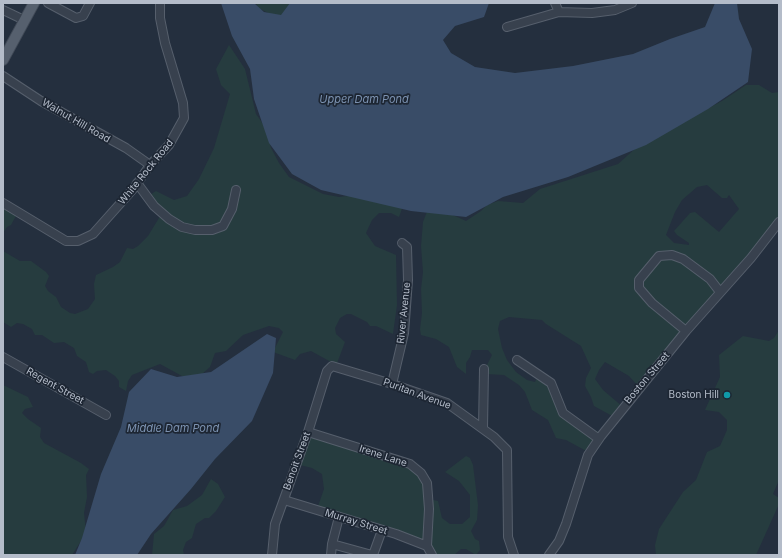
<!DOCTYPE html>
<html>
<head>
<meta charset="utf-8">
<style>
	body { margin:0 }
	#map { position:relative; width:782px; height:558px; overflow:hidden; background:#242f3e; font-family:Inter,sans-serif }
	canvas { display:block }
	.frame { position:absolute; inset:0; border:4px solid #b4bcc9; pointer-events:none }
</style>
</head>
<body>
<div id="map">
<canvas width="782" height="558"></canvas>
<div class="frame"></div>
</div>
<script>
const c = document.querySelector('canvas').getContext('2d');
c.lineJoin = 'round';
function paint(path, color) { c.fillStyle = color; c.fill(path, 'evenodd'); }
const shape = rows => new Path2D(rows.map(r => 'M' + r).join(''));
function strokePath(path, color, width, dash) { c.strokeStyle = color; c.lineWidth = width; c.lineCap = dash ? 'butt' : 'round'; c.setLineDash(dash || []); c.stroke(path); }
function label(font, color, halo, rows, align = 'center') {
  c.font = font + ' Inter,sans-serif'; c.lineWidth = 3.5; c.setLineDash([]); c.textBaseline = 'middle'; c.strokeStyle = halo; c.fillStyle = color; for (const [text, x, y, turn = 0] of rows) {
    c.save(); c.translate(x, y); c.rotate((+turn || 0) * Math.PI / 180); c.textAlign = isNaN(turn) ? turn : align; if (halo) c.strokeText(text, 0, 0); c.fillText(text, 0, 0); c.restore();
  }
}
paint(shape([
	[256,3,295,3,281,19,258,8],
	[229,45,245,69,256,114,266,128,271,148,279,163,289,177,323,194,339,197,365,194,403,206,399,217,391,213,379,213,372,220,366,233,375,246,396,255,397,305,393,334,376,326,370,326,367,322,351,314,347,314,340,318,335,328,336,334,345,342,336,366,331,362,311,351,300,354,295,360,273,352,283,332,279,328,269,326,243,335,226,351,215,353,210,367,193,382,160,364,132,375,128,381,126,391,119,387,119,381,115,376,106,370,97,371,93,374,89,372,86,362,77,356,74,348,64,342,54,343,42,335,35,335,32,329,23,324,17,323,11,327,3,322,3,251,20,261,31,261,46,272,49,276,45,286,48,291,56,297,61,307,70,313,75,314,88,309,95,299,94,284,96,275,113,267,120,262,127,248,133,249,138,246,148,236,162,213,148,196,156,191,174,200,187,196,199,179,214,148,230,94,221,85,216,69],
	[746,85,759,85,772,93,779,92,779,222,639,387,629,376,605,362,599,370,595,379,603,390,623,407,614,417,594,406,591,397,585,386,586,378,591,368,581,346,546,324,542,320,509,317,500,321,498,329,502,348,507,360,516,372,527,380,535,382,537,378,554,389,569,416,602,434,590,453,566,440,556,438,548,420,532,410,525,392,519,385,504,375,486,374,485,369,492,355,488,350,472,350,470,357,466,363,466,374,457,367,449,347,436,339,421,335,420,329,422,313,421,289,423,272,421,246,423,222,428,209,442,210,466,221,481,211,487,205,498,201,523,203,540,189,618,164,637,147,650,139,722,101],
	[707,185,722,198,727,198,729,195,739,209,719,232,695,212,690,213,674,231,677,235,689,243,689,245,674,243,666,235,675,212,682,200,697,187],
	[3,205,18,212,11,225,7,227,3,233],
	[779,330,779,480,773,494,779,498,779,504,756,555,656,555,655,545,659,529,683,492,696,480,707,452,720,446,727,430,727,420,719,412,705,410,720,377,719,355,743,336,769,341,774,338],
	[3,385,28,397,33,407,25,409,22,413,28,419,41,428,40,437,44,443,81,463,89,469,86,475,87,497,84,513,86,533,72,555,3,555],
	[309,432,389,456,423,474,429,499,438,501,442,518,450,524,462,524,470,517,470,495,459,481,445,472,466,456,470,458,473,465,478,505,477,520,471,531,475,539,479,541,480,550,476,555,466,549,461,549,454,555,433,555,427,545,317,509,324,489,322,474,312,468,296,464],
	[211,479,218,484,225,497,216,511,209,518,205,518,196,524,192,538,186,542,183,550,184,555,152,555,154,534,164,526,173,510,187,506,202,495]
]), '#263c3f');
paint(shape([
	[221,3,254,3,264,12,281,15,290,3,489,3,484,17,455,26,443,40,451,53,475,67,515,73,573,66,633,54,670,39,705,27,715,3,737,3,739,19,752,49,748,82,708,109,646,145,568,177,503,197,466,217,411,211,321,190,292,174,269,143,254,99,250,69,232,36],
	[267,334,276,338,273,373,252,421,215,459,191,489,151,534,137,555,75,555,82,538,101,474,121,427,129,392,151,369,177,377,211,372]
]), '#394c67');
const minor = shape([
	[48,3,76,18,83,16,90,3],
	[555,3,559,12,592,13,615,10,632,3],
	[3,10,24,20],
	[507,27,559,12],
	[3,76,41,101,126,148,150,165],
	[137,183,154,206,169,219,182,227,195,230,212,230,223,226,232,209,236,190],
	[3,203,66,241,78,241,93,234,134,188,150,165,169,145,184,118,183,103,165,43,160,18,160,3],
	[686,331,652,303,639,288,639,280,659,256,672,255,683,259,710,279,720,292],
	[3,357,106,415],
	[517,360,551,383,563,413,599,439],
	[392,384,404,333,408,280,407,247,402,243],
	[483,428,484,369],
	[308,432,410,464,421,473,427,483,429,509,427,546,432,555],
	[284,500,396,534,427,546],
	[332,544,339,517],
	[272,555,275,524,308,432,327,371,332,366,392,384,447,403,494,437,507,450,508,537,514,555],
	[331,555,332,544,372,555],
	[373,555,382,530],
	[549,555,559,541,566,524,588,455,601,436,686,331,751,258,779,222]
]);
const major = shape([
	[3,60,34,3]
]);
strokePath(minor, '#565f6c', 10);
strokePath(major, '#414a57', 12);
strokePath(minor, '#38414e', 8);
strokePath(major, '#56606e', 10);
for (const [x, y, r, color] of [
	[727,395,4,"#0f9aa8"]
]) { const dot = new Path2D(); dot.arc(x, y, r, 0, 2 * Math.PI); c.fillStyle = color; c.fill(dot); strokePath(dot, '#1d2633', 1.5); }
label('10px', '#b4bcc9', '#1d2633', [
	["Walnut Hill Road",76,121,30],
	["White Rock Road",146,172,-51],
	["River Avenue",404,313,-84],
	["Boston Street",647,378,-50],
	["Regent Street",55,386,29],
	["Puritan Avenue",417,394,20],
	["Irene Lane",383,456,18],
	["Benoit Street",297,461,-70],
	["Murray Street",356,522,17]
]);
label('10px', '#b4bcc9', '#1d2633', [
	["Boston Hill",719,395]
], 'right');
label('italic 11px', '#7c92b1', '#1d2633', [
	["Upper Dam Pond",364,100],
	["Middle Dam Pond",173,429]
]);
</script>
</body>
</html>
